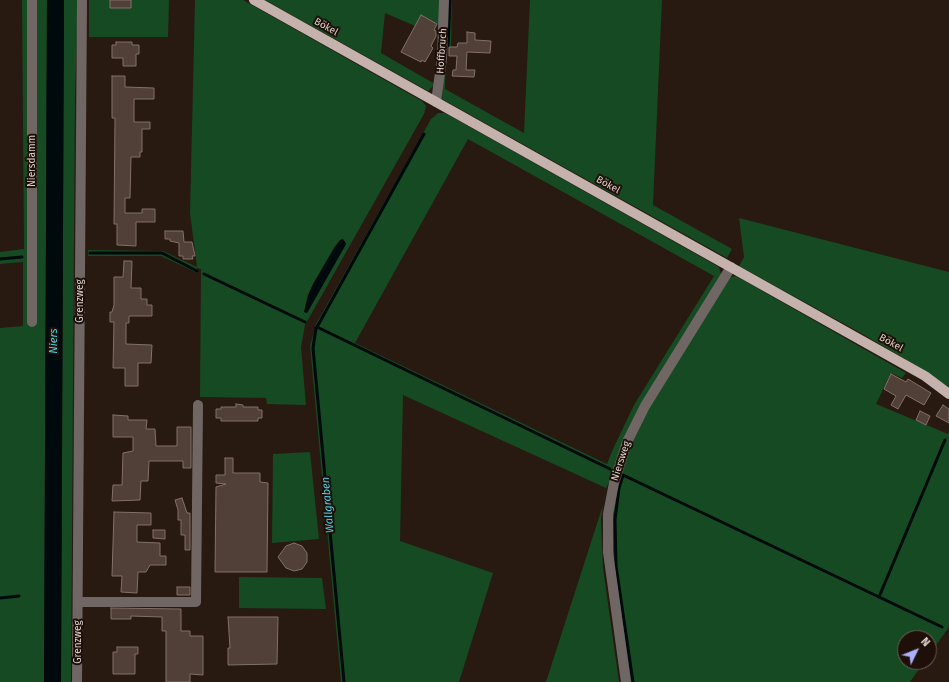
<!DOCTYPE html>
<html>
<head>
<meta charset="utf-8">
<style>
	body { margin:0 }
	#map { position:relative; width:949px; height:682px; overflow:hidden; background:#281911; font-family:"Fira Sans",sans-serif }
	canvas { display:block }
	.north { position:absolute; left:897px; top:630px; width:40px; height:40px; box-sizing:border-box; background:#1e1009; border:1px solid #6b5e58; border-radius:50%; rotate:47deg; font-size:11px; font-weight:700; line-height:16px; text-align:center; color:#ded3ce }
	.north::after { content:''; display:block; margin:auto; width:14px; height:18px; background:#acaffb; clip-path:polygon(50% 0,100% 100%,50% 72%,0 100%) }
</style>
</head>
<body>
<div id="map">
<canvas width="949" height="682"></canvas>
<div class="north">N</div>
</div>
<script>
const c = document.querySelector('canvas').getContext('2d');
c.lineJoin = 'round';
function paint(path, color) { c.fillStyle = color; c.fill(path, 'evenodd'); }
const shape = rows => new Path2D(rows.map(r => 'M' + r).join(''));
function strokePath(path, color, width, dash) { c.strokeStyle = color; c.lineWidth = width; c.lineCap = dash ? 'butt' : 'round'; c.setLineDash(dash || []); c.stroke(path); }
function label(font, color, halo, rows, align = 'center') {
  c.font = font + ' "Fira Sans",sans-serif'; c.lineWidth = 4; c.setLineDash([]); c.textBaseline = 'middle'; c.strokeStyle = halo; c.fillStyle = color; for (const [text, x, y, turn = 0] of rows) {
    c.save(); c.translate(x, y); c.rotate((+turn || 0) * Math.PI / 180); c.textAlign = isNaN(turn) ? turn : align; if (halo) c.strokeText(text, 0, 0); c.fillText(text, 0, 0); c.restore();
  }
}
paint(shape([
	[22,0,47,0,44,682,0,682,0,328,23,326,23,262,0,264,0,252,24,249],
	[64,0,78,0,75,98,71,682,61,682],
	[89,0,169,0,168,37,89,37],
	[195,0,243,0,422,101,426,106,424,114,305,325,301,347,306,405,267,404,266,398,200,397,201,269,197,268,197,273,161,256,88,256,88,250,163,251,197,267,190,213],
	[340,240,345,241,346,244,307,313],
	[265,0,440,0,439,25,421,15,415,26,385,13,381,53,435,84,428,91],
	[448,0,452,0,451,47,446,46,445,89,524,133,530,0,662,0,653,205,732,249,727,258,442,99],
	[438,113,445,113,719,267,721,274,606,488,403,395,400,541,493,573,459,682,341,682,310,346,316,324,431,119],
	[468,139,714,276,634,405,613,449,607,464,355,343],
	[739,218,949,272,949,388,929,373,859,332,739,266,744,257],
	[736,276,906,373,902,378,891,373,876,404,948,434,949,431,949,627,929,655,929,638,905,638,905,662,924,662,910,682,629,682,613,567,612,520,616,487,633,434,730,277],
	[310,452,319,539,272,543,273,454],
	[603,505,601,520,603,568,619,682,546,682],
	[239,577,322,578,326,609,239,608]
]), '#164a23');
paint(shape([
	[47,0,64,0,61,682,44,682],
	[343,239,346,244,307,313,304,312,308,295,313,284,334,248,340,240]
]), '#00090b');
strokePath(shape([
	[448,46,450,0],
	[424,134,317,327,610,469],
	[90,253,162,253,197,271],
	[0,259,22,257],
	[204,274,305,322],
	[316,328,313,348,344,682],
	[879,597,945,440],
	[0,598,19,596],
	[633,682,616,566,615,520,619,488,623,475,942,627]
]), '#00090b', 3);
const building = shape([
	[110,0,131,0,131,8,110,8,110,0],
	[421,15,437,24,434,30,436,31,436,36,431,46,433,48,425,62,422,60,421,62,401,52,421,15],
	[467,32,475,33,475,40,491,41,490,53,467,52,466,70,475,70,474,77,452,76,453,70,456,70,457,56,449,56,449,47,457,47,458,43,467,43,467,32],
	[116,42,132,42,132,45,139,45,139,54,136,54,136,66,123,66,123,58,112,58,112,45,116,45,116,42],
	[112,76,125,76,125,87,154,88,154,99,134,99,134,122,150,122,150,129,142,129,142,152,140,152,140,157,131,157,130,198,125,198,125,213,142,213,142,209,155,209,155,222,136,222,136,246,117,245,117,224,114,224,115,118,112,118,112,76],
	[165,231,183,231,184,242,192,242,195,256,192,256,193,259,183,259,183,256,179,256,179,243,170,241,170,239,165,239,165,231],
	[124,261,132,261,131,288,141,288,141,299,147,299,147,305,152,305,152,316,129,316,129,323,126,323,126,344,152,345,151,363,138,363,138,386,125,386,125,368,113,368,114,322,110,322,110,312,112,312,114,305,114,277,123,277,124,261],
	[891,374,906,382,908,379,931,393,924,405,906,395,898,409,891,405,896,396,884,389,891,374],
	[236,404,243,405,243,407,258,407,258,410,262,410,262,418,258,418,258,421,221,421,221,418,216,418,216,409,221,409,221,407,236,407,236,404],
	[943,405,949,409,949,423,936,416,943,405],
	[920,411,930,416,926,425,916,420,920,411],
	[113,415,128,416,128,420,147,420,146,429,155,429,156,446,177,446,177,427,191,427,191,468,183,468,183,461,149,461,148,481,141,481,140,500,112,501,113,485,122,485,123,453,133,451,133,437,113,437,113,415],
	[225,458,233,458,233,473,260,473,260,482,268,483,267,572,215,572,216,487,226,484,216,483,216,475,225,475,225,458],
	[182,498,187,513,190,513,190,550,185,550,185,535,181,535,181,520,178,520,178,510,175,500,182,498],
	[114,512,151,513,151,525,137,525,137,542,160,543,160,556,166,556,166,565,150,565,146,572,138,572,137,593,121,592,122,576,112,576,114,512],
	[153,530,165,530,165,539,153,538,153,530],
	[294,543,302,546,307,553,307,562,302,569,294,571,286,568,278,557,286,546,294,543],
	[177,587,190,587,190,595,177,595,177,587],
	[111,608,181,609,181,631,190,631,190,636,203,636,203,675,190,674,190,682,166,682,166,631,162,631,162,617,131,616,131,619,111,619,111,608],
	[228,617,278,617,277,664,228,665,228,648,230,648,228,617],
	[117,647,138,647,138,654,135,654,135,674,113,674,113,652,117,652,117,647]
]);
paint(building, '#514037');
strokePath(building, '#837168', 1);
strokePath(shape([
	[32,0,32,322],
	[436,102,442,58,444,0],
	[78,602,196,602,198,405],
	[77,682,82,0],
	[626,682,608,552,608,514,614,483,627,442,645,406,731,267]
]), '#706764', 10);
strokePath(shape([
	[254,0,925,376,949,394]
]), '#c5b2ad', 10);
label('10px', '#ded3ce', '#1e1009', [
	["Bökel",326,27,29],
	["Hoffbruch",442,51,-86],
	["Niersdamm",32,161,-90],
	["Bökel",608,185,29],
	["Grenzweg",80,301,-90],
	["Bökel",891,343,29],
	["Niersweg",621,461,-72],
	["Grenzweg",78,642,-90]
]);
label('italic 11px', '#4bd3e5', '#1e1009', [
	["Niers",54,341,-90],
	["Wallgraben",328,505,-95]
]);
</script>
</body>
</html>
